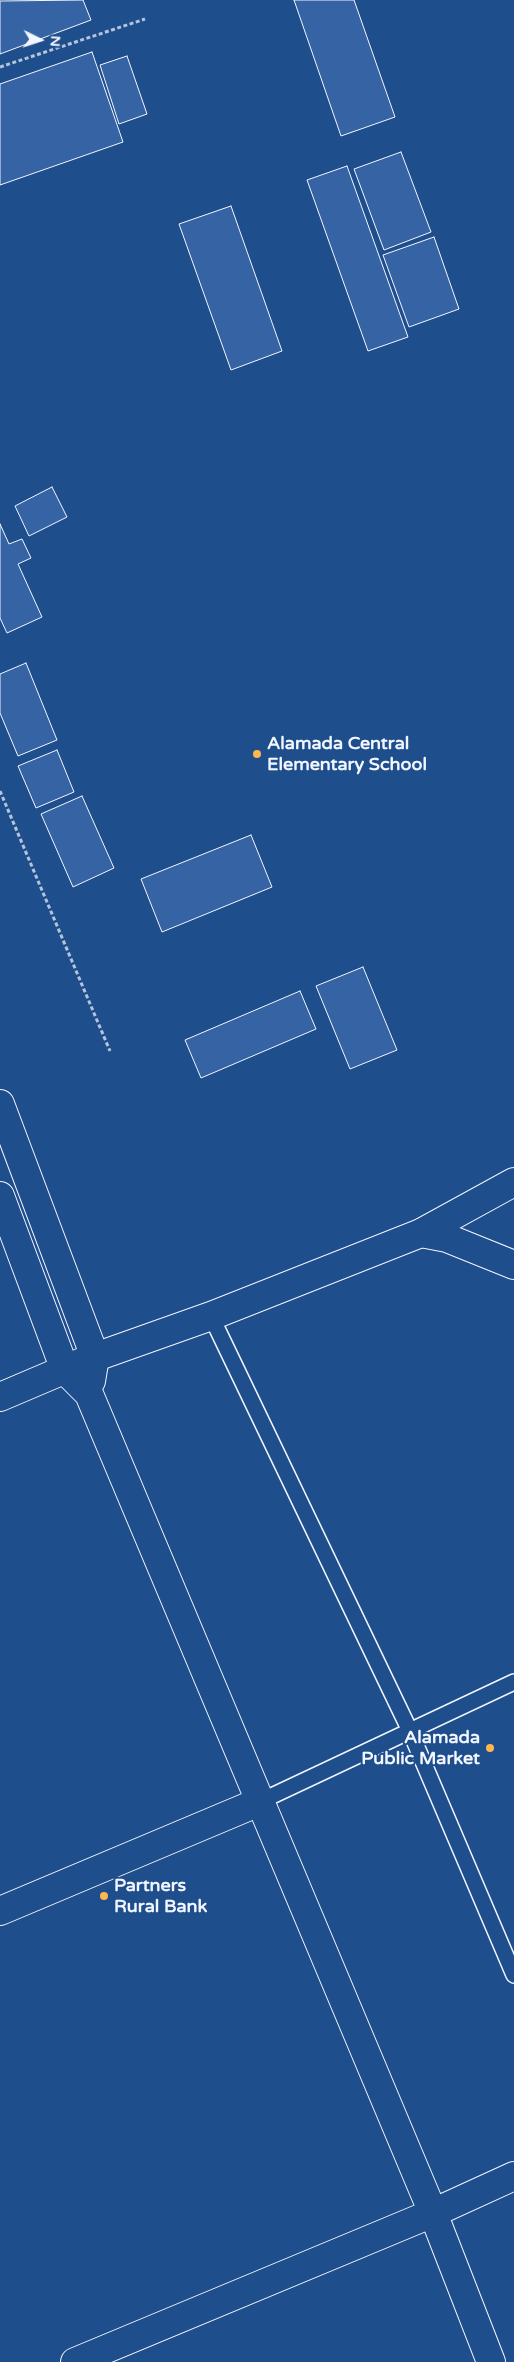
<!DOCTYPE html>
<html>
<head>
<meta charset="utf-8">
<style>
	body { margin:0 }
	#map { position:relative; width:514px; height:2362px; overflow:hidden; background:#1f4e8c; font-family:"Varela Round",sans-serif }
	canvas { display:block }
	.north { position:absolute; left:15px; top:15px; width:50px; height:50px; -webkit-text-stroke:4px #1f4e8c; paint-order:stroke; rotate:94deg; font-size:14px; font-weight:700; line-height:20px; text-align:center; color:#f2f6ff }
	.north::after { content:''; display:block; margin:auto; width:18px; height:22px; background:#f2f6ff; clip-path:polygon(50% 0,100% 100%,50% 72%,0 100%) }
</style>
</head>
<body>
<div id="map">
<canvas width="514" height="2362"></canvas>
<div class="north">N</div>
</div>
<script>
const c = document.querySelector('canvas').getContext('2d');
c.lineJoin = 'round';
function paint(path, color) { c.fillStyle = color; c.fill(path, 'evenodd'); }
const shape = rows => new Path2D(rows.map(r => 'M' + r).join(''));
function strokePath(path, color, width, dash) { c.strokeStyle = color; c.lineWidth = width; c.lineCap = dash ? 'butt' : 'round'; c.setLineDash(dash || []); c.stroke(path); }
function label(font, color, halo, rows, align = 'center') {
  c.font = font + ' "Varela Round",sans-serif'; c.lineWidth = 4; c.setLineDash([]); c.textBaseline = 'middle'; c.strokeStyle = halo; c.fillStyle = color; for (const [text, x, y, turn = 0] of rows) {
    c.save(); c.translate(x, y); c.rotate((+turn || 0) * Math.PI / 180); c.textAlign = isNaN(turn) ? turn : align; if (halo) c.strokeText(text, 0, 0); c.fillText(text, 0, 0); c.restore();
  }
}
const building = shape([
	[83,0,91,20,0,54,0,1,83,0],
	[294,0,354,0,395,117,341,136,294,0],
	[92,52,123,142,0,185,0,84,92,52],
	[127,56,147,114,119,124,100,65,127,56],
	[401,152,431,232,384,250,354,169,401,152],
	[347,166,408,337,368,351,307,180,347,166],
	[231,206,282,351,231,370,179,224,231,206],
	[434,237,459,309,409,327,383,255,434,237],
	[52,487,67,517,29,536,15,506,52,487],
	[0,524,9,544,22,539,31,558,18,564,42,617,7,633,0,618,0,524],
	[26,663,57,740,18,756,0,713,0,674,26,663],
	[57,750,74,792,36,808,18,766,57,750],
	[82,796,114,868,73,887,41,814,82,796],
	[251,835,272,887,162,932,141,879,251,835],
	[363,967,397,1050,350,1069,316,986,363,967],
	[300,991,316,1029,201,1078,185,1040,300,991]
]);
paint(building, '#3563a3');
strokePath(building, '#f2f6ff', 1);
const service = shape([
	[211,1316,410,1731,514,1975],
	[259,1802,514,1682]
]);
const minor = shape([
	[0,1104,95,1357,91,1381],
	[0,1196,65,1370,89,1394,433,2213,491,2362],
	[421,1233,447,1238,514,1265],
	[0,1911,259,1802],
	[75,2362,433,2213,514,2176]
]);
const primary = shape([
	[0,1397,87,1360,211,1316,421,1233,514,1182]
]);
strokePath(service, '#f2f6ff', 18);
strokePath(minor, '#f2f6ff', 30);
strokePath(primary, '#f2f6ff', 30);
strokePath(shape([
	[0,67,145,19],
	[0,791,110,1051]
]), '#b3c4dc', 3, [4, 2.5]);
strokePath(service, '#1f4e8c', 15);
strokePath(minor, '#1f4e8c', 28);
strokePath(primary, '#1f4e8c', 28);
for (const [x, y, r, color] of [
	[257,754,5,"#ffb74d"],
	[490,1748,5,"#ffb74d"],
	[104,1896,5,"#ffb74d"]
]) { const dot = new Path2D(); dot.arc(x, y, r, 0, 2 * Math.PI); c.fillStyle = color; c.fill(dot); strokePath(dot, '#1f4e8c', 2); }
label('bold 18px', '#f2f6ff', '#1f4e8c', [
	["Alamada Central",267,744],
	["Elementary School",267,765],
	["Alamada",480,1738,"right"],
	["Public Market",480,1759,"right"],
	["Partners",114,1886],
	["Rural Bank",114,1907]
], 'left');
</script>
</body>
</html>
